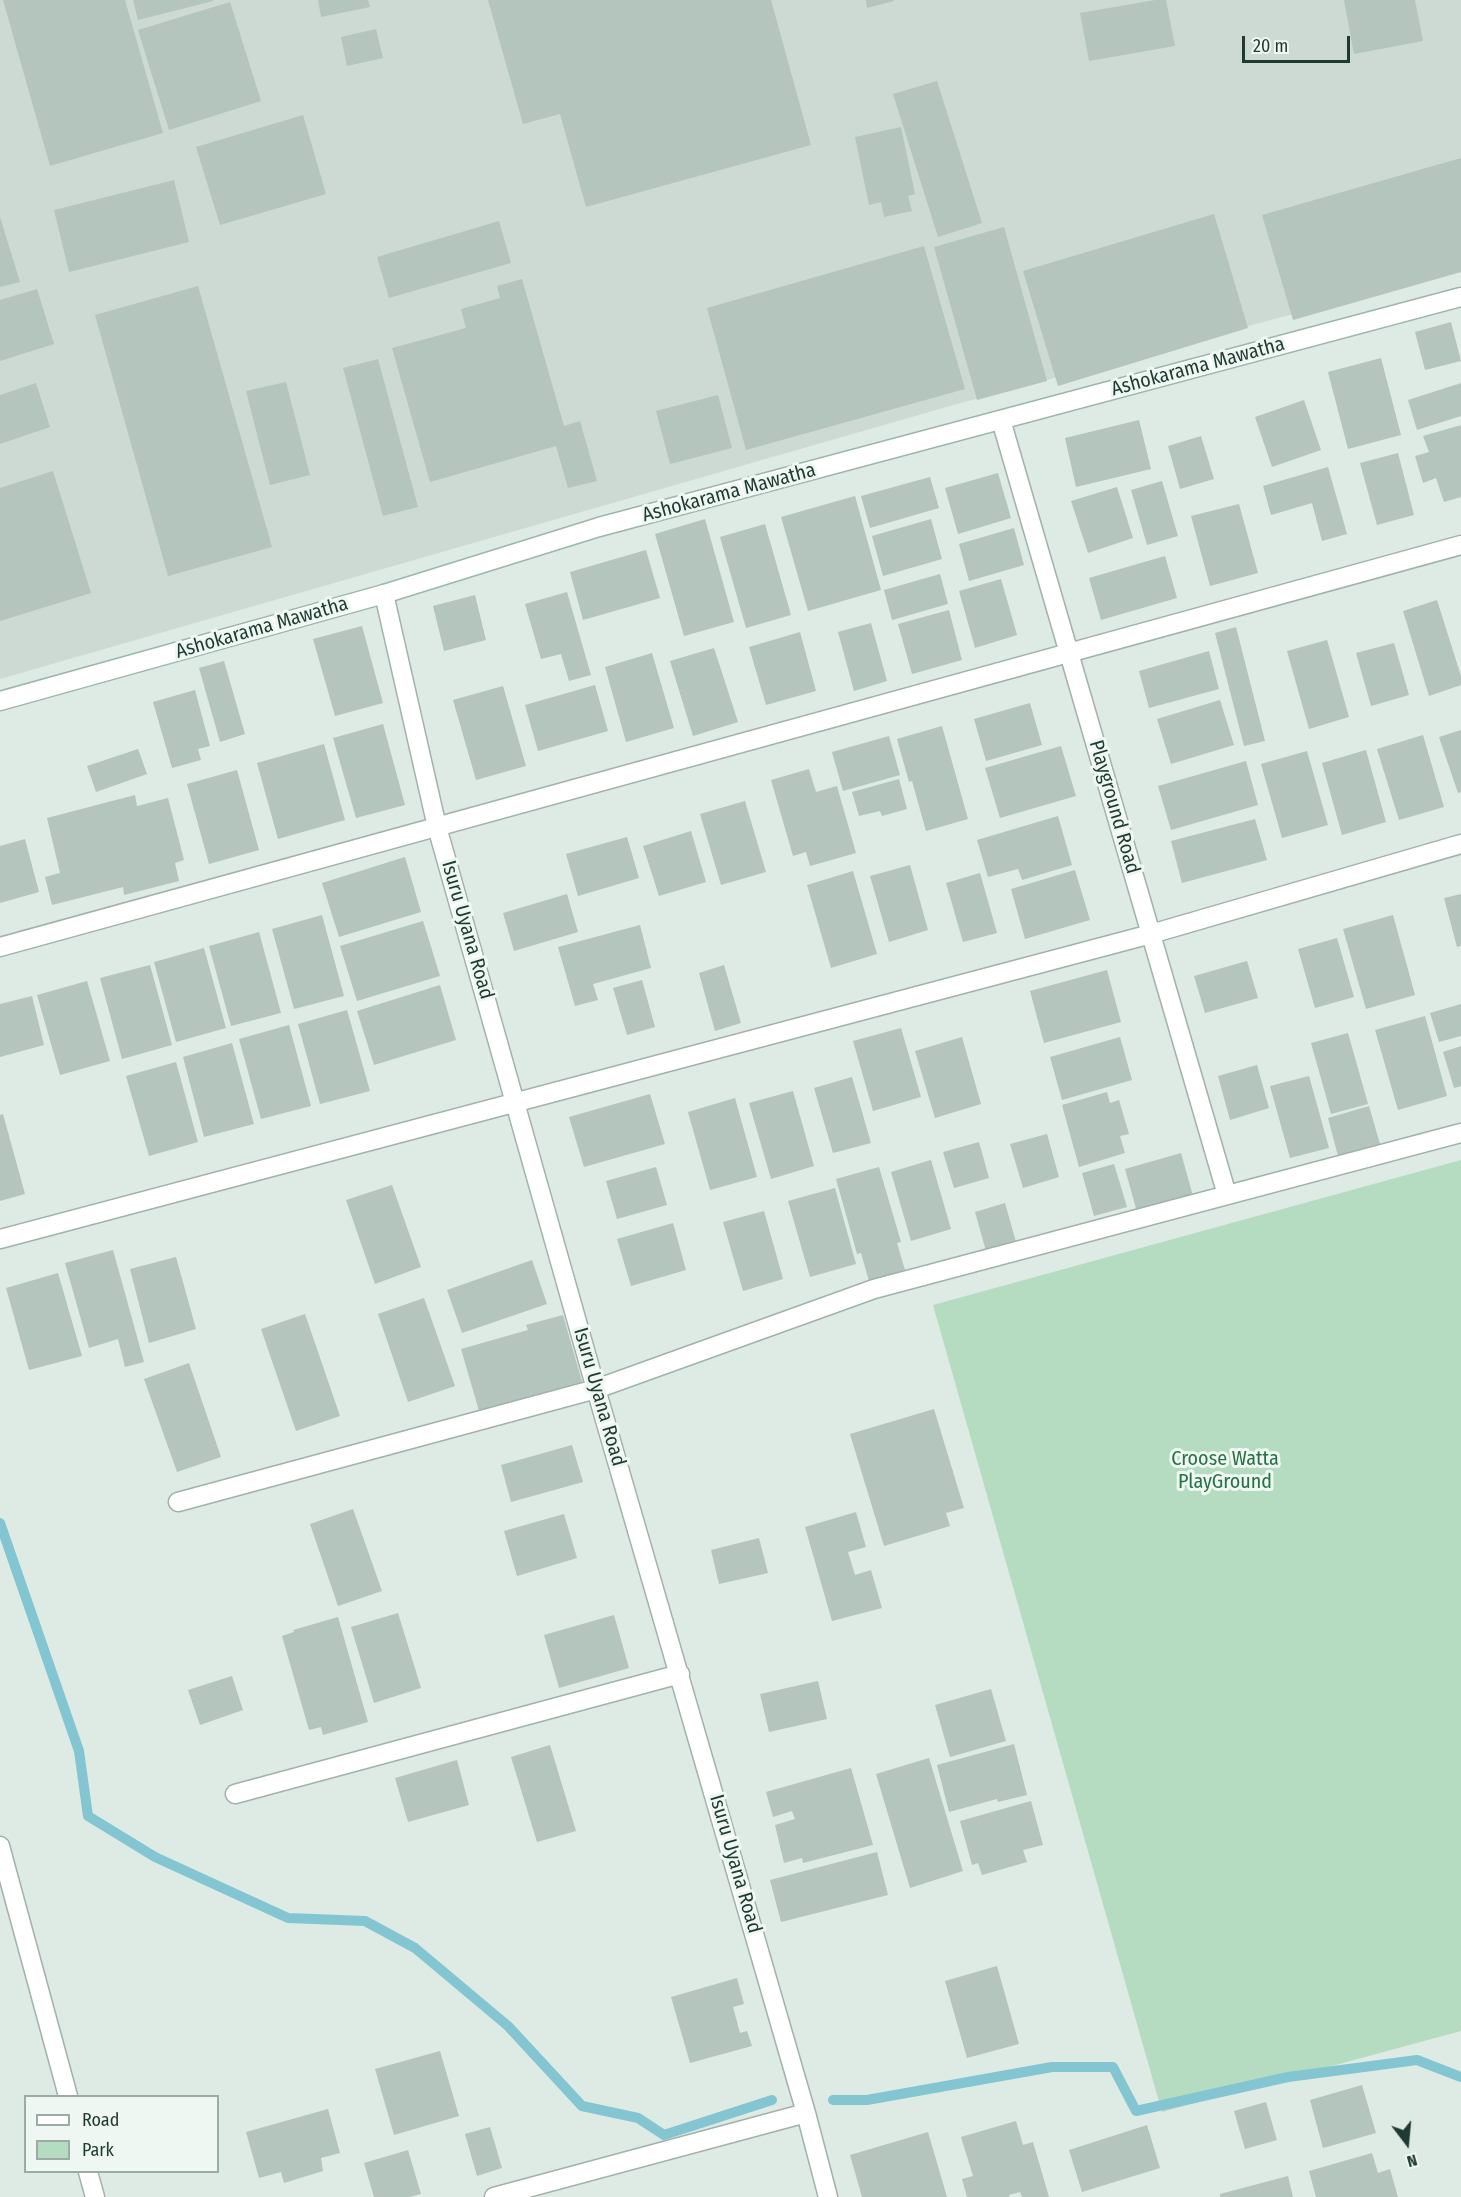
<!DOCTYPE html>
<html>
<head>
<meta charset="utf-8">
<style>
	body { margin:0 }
	#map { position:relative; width:1461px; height:2197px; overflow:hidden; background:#deeae4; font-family:"Fira Sans Condensed",sans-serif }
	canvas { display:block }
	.legend { position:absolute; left:24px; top:2095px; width:195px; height:78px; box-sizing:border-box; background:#eef7f2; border:2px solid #9baba5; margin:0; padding:8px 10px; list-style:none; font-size:18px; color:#1f3a32 }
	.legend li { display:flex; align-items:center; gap:12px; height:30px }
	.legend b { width:30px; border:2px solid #9baba5 }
	.north { position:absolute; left:1377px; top:2113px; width:60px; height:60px; -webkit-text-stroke:4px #eef7f2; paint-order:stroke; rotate:164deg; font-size:16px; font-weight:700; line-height:24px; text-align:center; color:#1f3a32 }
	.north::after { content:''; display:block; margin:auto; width:21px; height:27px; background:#1f3a32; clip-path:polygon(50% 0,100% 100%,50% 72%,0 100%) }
	.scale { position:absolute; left:1242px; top:36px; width:108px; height:27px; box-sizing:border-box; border:3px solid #1f3a32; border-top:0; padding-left:8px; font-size:18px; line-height:21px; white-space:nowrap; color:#1f3a32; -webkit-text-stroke:4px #eef7f2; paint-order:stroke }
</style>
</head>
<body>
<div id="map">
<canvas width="1461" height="2197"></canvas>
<ul class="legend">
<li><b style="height:8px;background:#fff"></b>Road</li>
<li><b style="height:16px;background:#b5dcc0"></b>Park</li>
</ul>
<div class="north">N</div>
<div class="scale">20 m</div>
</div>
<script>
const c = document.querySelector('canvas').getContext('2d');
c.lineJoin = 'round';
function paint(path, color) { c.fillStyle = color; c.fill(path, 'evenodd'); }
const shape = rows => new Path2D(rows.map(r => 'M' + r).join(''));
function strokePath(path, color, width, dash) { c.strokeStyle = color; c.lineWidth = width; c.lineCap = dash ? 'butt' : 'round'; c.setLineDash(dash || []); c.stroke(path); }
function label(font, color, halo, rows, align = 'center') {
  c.font = font + ' "Fira Sans Condensed",sans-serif'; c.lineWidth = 6; c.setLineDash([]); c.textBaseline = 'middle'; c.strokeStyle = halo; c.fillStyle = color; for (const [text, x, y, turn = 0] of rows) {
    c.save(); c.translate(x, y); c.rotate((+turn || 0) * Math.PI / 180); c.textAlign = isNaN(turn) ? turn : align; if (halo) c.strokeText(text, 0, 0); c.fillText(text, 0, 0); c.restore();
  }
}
paint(shape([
	[0,0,1461,0,1461,269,957,404,0,679]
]), '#ccdad3');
paint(shape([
	[1461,1160,1461,2031,1162,2112,933,1305]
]), '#b5dcc0');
strokePath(shape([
	[0,1523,79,1751,88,1816,155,1857,288,1918,365,1921,415,1948,508,2026,582,2106,638,2118,664,2135,772,2100],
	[833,2100,867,2100,1052,2067,1113,2067,1136,2111,1288,2077,1417,2060,1461,2077]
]), '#83c6d2', 10);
paint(shape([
	[3,0,125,0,163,133,50,166],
	[133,0,213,0,213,1,138,20],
	[318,0,368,0,370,7,321,17],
	[488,0,771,0,811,145,586,207,560,114,523,124],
	[866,0,894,0,894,1,867,8],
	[1155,0,1166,0,1175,46,1089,61,1080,13],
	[1344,0,1415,0,1423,41,1354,54],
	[230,2,261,101,169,130,138,30],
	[376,29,383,58,347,66,341,37],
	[937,81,982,223,938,237,893,94],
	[303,115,326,194,220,225,196,147],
	[901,127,915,194,908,196,912,211,884,217,881,202,869,205,855,137],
	[1461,158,1461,272,1293,320,1262,215],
	[174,180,189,242,69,272,54,210],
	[1214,214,1248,328,1058,386,1023,271],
	[0,217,20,282,0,287],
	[499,221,511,263,389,298,377,257],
	[1004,227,1047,381,977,400,934,247],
	[924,246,965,389,746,450,707,308],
	[522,279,564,426,580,421,597,481,568,488,556,446,430,482,392,348,466,328,461,309,500,298,497,286],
	[198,286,272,547,168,576,95,315],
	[37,289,54,344,0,361,0,300],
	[1451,322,1461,361,1425,370,1415,332],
	[1381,358,1401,435,1348,449,1328,372],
	[378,359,418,507,383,516,343,368],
	[286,382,310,475,270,485,246,391],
	[36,383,50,427,0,444,0,395],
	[1461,383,1461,416,1417,430,1408,400],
	[718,395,732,448,670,464,656,411],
	[1304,400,1321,450,1272,467,1255,417],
	[1139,420,1151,469,1076,487,1065,438],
	[1461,425,1461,497,1444,502,1436,478,1423,483,1415,456,1429,452,1423,436],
	[1201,436,1214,479,1180,489,1168,446],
	[1398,453,1414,515,1377,525,1360,463],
	[1328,467,1347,534,1322,541,1312,503,1271,515,1263,486],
	[53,471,91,593,0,621,0,488],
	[998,473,1011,518,958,534,945,488],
	[930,477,939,508,870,528,861,496],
	[1162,481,1178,536,1147,545,1131,490],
	[1117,487,1133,538,1088,553,1071,501],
	[855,496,881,590,808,611,781,517],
	[1239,504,1258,573,1210,586,1191,516],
	[705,519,734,622,684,636,655,534],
	[931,519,942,559,883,576,872,536],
	[765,524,791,615,746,628,720,537],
	[1014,528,1024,565,969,581,959,544],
	[646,550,660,598,583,620,570,572],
	[1165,556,1177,598,1101,620,1089,578],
	[940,574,948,604,892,620,884,590],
	[1001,579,1017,635,975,648,959,591],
	[567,592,591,675,569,681,561,654,541,659,525,604],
	[475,595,486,640,444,651,433,606],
	[1437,600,1461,676,1461,685,1429,696,1403,611],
	[949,610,962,660,912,674,898,624],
	[871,623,887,681,854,691,838,632],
	[362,626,383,703,335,716,313,639],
	[1236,627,1265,741,1244,746,1215,633],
	[800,632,816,691,766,705,749,647],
	[1327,640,1349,717,1309,729,1287,651],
	[1394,643,1409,695,1371,706,1356,653],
	[714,648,738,722,693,736,670,661],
	[1209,651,1219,689,1149,708,1139,671],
	[652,653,674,728,626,742,605,667],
	[224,661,245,734,220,742,199,668],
	[595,685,608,731,538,751,525,705],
	[503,686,526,766,476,780,453,700],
	[195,690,210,746,198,749,201,760,172,768,153,702],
	[1220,700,1234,745,1171,764,1157,719],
	[1030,703,1042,745,986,761,974,719],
	[383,724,405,805,356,818,333,738],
	[942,726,968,819,926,831,912,781,909,782,897,739],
	[1461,730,1461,792,1458,793,1439,737],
	[1423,735,1444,807,1399,820,1377,749],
	[889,736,900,775,843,791,832,752],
	[324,744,345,820,278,839,257,763],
	[1061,746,1076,796,1000,818,985,768],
	[138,749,147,774,96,792,87,766],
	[1366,750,1386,822,1342,835,1322,763],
	[1307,751,1328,825,1282,838,1261,764],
	[1246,761,1258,805,1171,830,1158,786],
	[809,769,816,792,837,786,856,853,810,866,806,852,793,856,771,780],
	[237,770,259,850,209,864,187,784],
	[899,779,907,809,882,816,880,811,859,816,852,792],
	[135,795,137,806,168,798,184,860,175,863,179,881,124,895,123,887,52,905,45,877,60,873,47,818],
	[745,801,766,872,721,885,700,814],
	[1058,816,1072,865,1022,880,1018,869,988,877,977,840],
	[1255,819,1267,860,1182,883,1171,841],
	[691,831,706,882,659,896,643,846],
	[627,837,639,878,578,896,566,854],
	[25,839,39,892,0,903,0,846],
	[405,857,421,912,339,937,322,883],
	[910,865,928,930,889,942,870,876],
	[1075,870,1090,920,1025,939,1011,889],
	[853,871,877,954,831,968,807,885],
	[980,873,997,933,963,942,946,883],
	[567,894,578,932,514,951,503,913],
	[1461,894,1461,946,1457,947,1444,898],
	[322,915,344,996,294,1009,272,929],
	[1393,915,1415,995,1366,1009,1343,929],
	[423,921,440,976,357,1001,340,946],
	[640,925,651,968,593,984,598,1000,575,1006,558,947],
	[259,932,281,1013,231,1026,209,946],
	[1337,938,1354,997,1315,1008,1298,949],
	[204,948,226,1028,176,1042,154,962],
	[1247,961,1258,998,1205,1013,1194,976],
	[150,965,172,1045,122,1059,100,978],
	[724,965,741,1023,715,1031,699,973],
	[1107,970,1121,1022,1044,1043,1030,991],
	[642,980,655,1027,627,1035,613,988],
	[87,981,110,1061,60,1075,37,995],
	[440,985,456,1040,374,1065,357,1011],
	[32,996,44,1045,0,1057,0,1004],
	[1461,1004,1461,1036,1439,1042,1430,1013],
	[347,1010,370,1091,320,1104,298,1024],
	[1425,1016,1447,1096,1398,1110,1375,1030],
	[289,1025,311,1106,261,1119,239,1039],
	[901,1028,921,1097,873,1111,853,1041],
	[1348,1033,1368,1104,1331,1114,1311,1043],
	[962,1037,981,1104,935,1118,915,1051],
	[1120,1037,1132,1080,1062,1100,1050,1057],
	[232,1043,254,1124,204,1137,183,1057],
	[1461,1046,1461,1086,1454,1088,1443,1052],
	[176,1062,198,1142,149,1156,126,1076],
	[1257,1065,1269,1108,1230,1120,1218,1076],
	[1309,1076,1329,1148,1290,1158,1270,1086],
	[852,1077,871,1143,833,1153,814,1088],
	[793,1091,814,1166,771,1179,749,1103],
	[1107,1092,1110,1103,1119,1100,1129,1134,1120,1136,1125,1153,1079,1167,1062,1105],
	[650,1094,665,1144,584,1167,569,1117],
	[735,1098,757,1177,710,1190,688,1112],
	[1369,1106,1380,1144,1338,1156,1328,1118],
	[3,1114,25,1194,0,1201,0,1115],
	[1047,1134,1059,1177,1023,1188,1010,1144],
	[979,1142,989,1178,954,1188,943,1152],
	[1181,1153,1193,1196,1137,1212,1125,1169],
	[931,1160,951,1229,911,1241,891,1172],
	[1114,1164,1127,1207,1094,1216,1082,1173],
	[656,1167,667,1205,617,1219,606,1181],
	[879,1167,901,1242,897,1243,905,1270,869,1281,861,1253,857,1254,836,1179],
	[392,1185,421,1267,375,1284,346,1200],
	[835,1188,856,1264,810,1277,788,1201],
	[1005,1203,1016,1242,986,1251,975,1212],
	[764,1211,783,1279,743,1291,723,1222],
	[673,1223,686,1270,631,1286,617,1239],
	[113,1250,144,1362,125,1367,118,1339,89,1348,65,1263],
	[176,1257,196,1329,149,1343,130,1269],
	[532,1260,547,1304,462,1333,447,1290],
	[58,1273,82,1356,29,1370,6,1288],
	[424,1298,455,1386,408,1402,378,1314],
	[305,1314,340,1416,296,1431,261,1329],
	[563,1315,583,1385,546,1396,545,1392,479,1411,461,1349,528,1330,526,1325],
	[189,1363,221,1457,177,1472,144,1379],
	[934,1409,964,1508,946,1513,950,1526,884,1546,850,1434],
	[572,1445,583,1482,511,1502,501,1465],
	[353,1509,382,1591,338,1606,310,1524],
	[856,1512,866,1547,848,1552,855,1575,871,1570,882,1608,832,1621,805,1527],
	[564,1514,577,1558,517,1576,504,1531],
	[759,1538,768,1573,719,1584,711,1550],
	[398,1613,421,1688,374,1703,351,1627],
	[614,1615,629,1668,559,1688,544,1635],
	[338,1617,368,1722,323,1735,321,1727,309,1730,282,1636,294,1632,293,1630],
	[232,1676,243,1710,200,1725,188,1690],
	[818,1681,827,1719,769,1732,760,1694],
	[991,1689,1006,1741,950,1757,935,1705],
	[1014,1744,1027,1795,998,1802,997,1799,949,1812,937,1765],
	[550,1745,576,1831,537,1842,511,1757],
	[929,1758,963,1871,910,1888,876,1774],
	[457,1760,469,1805,408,1822,395,1778],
	[851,1768,873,1845,803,1863,802,1858,784,1863,775,1825,795,1819,792,1811,773,1817,766,1792],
	[1031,1801,1043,1845,1023,1850,1027,1862,982,1875,978,1863,972,1865,960,1821],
	[877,1852,888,1895,781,1922,770,1880],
	[997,1966,1019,2044,967,2058,945,1981],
	[737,1978,744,2004,733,2007,740,2033,747,2031,752,2046,690,2063,671,1997],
	[440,2051,459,2116,394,2135,375,2069],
	[1362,2085,1376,2133,1323,2148,1310,2100],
	[1266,2102,1277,2140,1245,2149,1234,2111],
	[328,2109,340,2153,321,2158,323,2171,284,2183,281,2172,259,2178,246,2132],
	[1016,2121,1023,2145,1033,2142,1049,2197,1022,2197,1020,2192,1009,2195,1010,2197,967,2197,962,2179,973,2176,961,2137],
	[1147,2125,1160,2168,1082,2192,1069,2150],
	[490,2127,502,2168,477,2176,465,2134],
	[928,2132,947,2197,862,2197,850,2155],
	[408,2150,421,2194,409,2197,374,2197,364,2163],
	[1372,2153,1378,2173,1390,2169,1398,2197,1316,2197,1309,2171],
	[1288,2176,1293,2197,1220,2197,1220,2194]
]), '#b3c5bd');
const lane = shape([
	[0,1846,68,2096],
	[88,2172,95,2197]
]);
const street = shape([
	[1001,420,1227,1195],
	[384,594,437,827,596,1389,806,2113,828,2197],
	[0,947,1461,545],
	[0,1239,1151,934,1461,844],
	[178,1502,596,1389,874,1289,1461,1133],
	[235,1794,680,1674],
	[494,2197,806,2113]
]);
const secondary = shape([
	[0,701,384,594,599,527,1461,297]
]);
strokePath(lane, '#a1b2ab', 21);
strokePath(street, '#a1b2ab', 21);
strokePath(secondary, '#9db6ad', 21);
strokePath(lane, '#fff', 18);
strokePath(street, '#fff', 18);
strokePath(secondary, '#fff', 18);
label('20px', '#1f3a32', '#eef7f2', [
	["Ashokarama Mawatha",1198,367,-15],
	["Ashokarama Mawatha",729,493,-15],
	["Ashokarama Mawatha",262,628,-16],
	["Playground Road",1114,807,74],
	["Isuru Uyana Road",467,930,74],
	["Isuru Uyana Road",599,1397,74],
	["Isuru Uyana Road",735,1864,74]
]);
label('20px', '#287244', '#eef7f2', [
	["Croose Watta",1225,1459],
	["PlayGround",1225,1482]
]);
</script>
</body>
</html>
